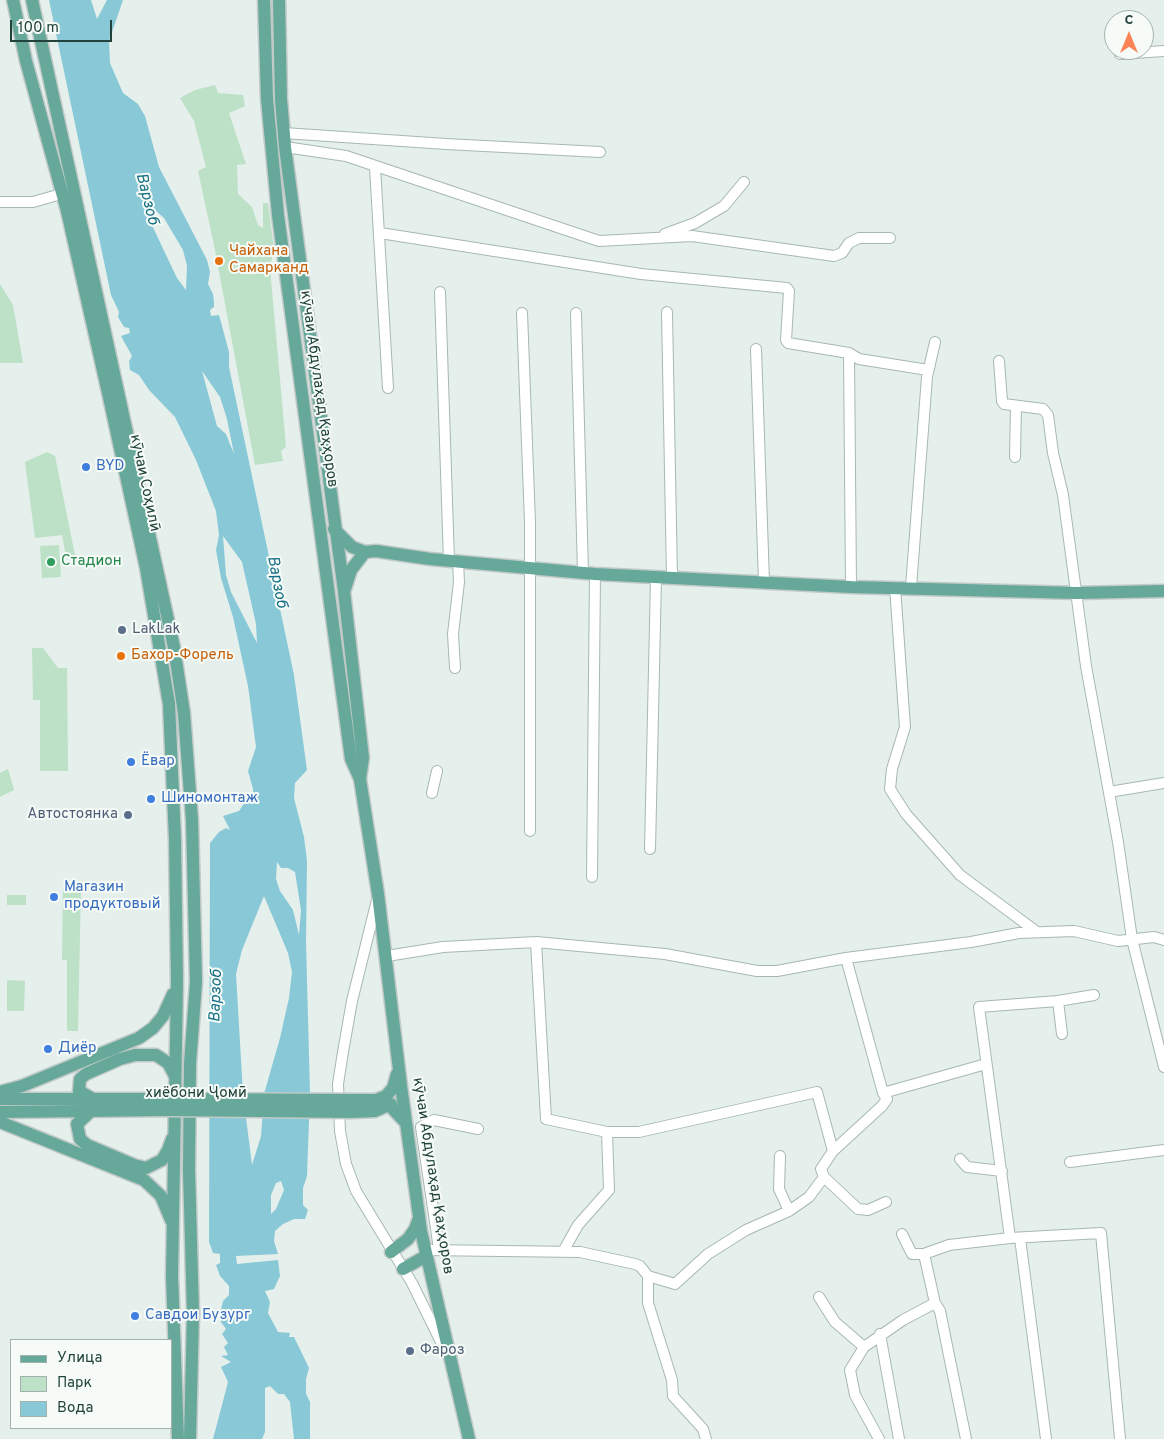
<!DOCTYPE html>
<html>
<head>
<meta charset="utf-8">
<style>
	body { margin:0 }
	#map { position:relative; width:1164px; height:1439px; overflow:hidden; background:#e5efeb; font-family:Overpass,sans-serif }
	canvas { display:block }
	.legend { position:absolute; left:10px; top:1339px; width:162px; height:90px; box-sizing:border-box; background:#f6fbf8; border:1px solid #a1b1ac; margin:0; padding:6px 9px; list-style:none; font-size:15px; color:#22433b }
	.legend li { display:flex; align-items:center; gap:10px; height:25px }
	.legend b { width:25px; border:1px solid #a1b1ac }
	.north { position:absolute; left:1104px; top:10px; width:50px; height:50px; box-sizing:border-box; background:#f6fbf8; border:1px solid #a1b1ac; border-radius:50%; rotate:0deg; font-size:14px; font-weight:700; line-height:20px; text-align:center; color:#22433b }
	.north::after { content:''; display:block; margin:auto; width:18px; height:22px; background:#fc8355; clip-path:polygon(50% 0,100% 100%,50% 72%,0 100%) }
	.scale { position:absolute; left:10px; top:20px; width:102px; height:22px; box-sizing:border-box; border:2px solid #22433b; border-top:0; padding-left:6px; font-size:15px; line-height:18px; white-space:nowrap; color:#22433b; -webkit-text-stroke:4px #f6fbf8; paint-order:stroke }
</style>
</head>
<body>
<div id="map">
<canvas width="1164" height="1439"></canvas>
<ul class="legend">
<li><b style="height:6px;background:#66a899"></b>Улица</li>
<li><b style="height:14px;background:#bce1c7"></b>Парк</li>
<li><b style="height:14px;background:#89c9d7"></b>Вода</li>
</ul>
<div class="north">С</div>
<div class="scale">100 m</div>
</div>
<script>
const c = document.querySelector('canvas').getContext('2d');
c.lineJoin = 'round';
function paint(path, color) { c.fillStyle = color; c.fill(path, 'evenodd'); }
const shape = rows => new Path2D(rows.map(r => 'M' + r).join(''));
function strokePath(path, color, width, dash) { c.strokeStyle = color; c.lineWidth = width; c.lineCap = dash ? 'butt' : 'round'; c.setLineDash(dash || []); c.stroke(path); }
function label(font, color, halo, rows, align = 'center') {
  c.font = font + ' Overpass,sans-serif'; c.lineWidth = 4; c.setLineDash([]); c.textBaseline = 'middle'; c.strokeStyle = halo; c.fillStyle = color; for (const [text, x, y, turn = 0] of rows) {
    c.save(); c.translate(x, y); c.rotate((+turn || 0) * Math.PI / 180); c.textAlign = isNaN(turn) ? turn : align; if (halo) c.strokeText(text, 0, 0); c.fillText(text, 0, 0); c.restore();
  }
}
paint(shape([
	[215,85,218,93,243,95,245,106,229,113,246,164,237,165,238,194,252,207,258,225,263,228,263,203,268,203,274,248,270,268,286,447,281,451,283,461,255,465,214,245,198,171,206,167,194,121,180,98,195,90],
	[0,284,13,305,23,363,0,363],
	[47,452,55,456,75,555,66,556,62,535,35,538,25,462],
	[59,545,61,577,42,578,40,546],
	[32,648,43,648,58,668,67,668,68,771,40,771,40,700,33,700],
	[8,769,14,790,0,797,0,773],
	[63,887,81,887,78,1031,67,1031,67,960,62,960],
	[7,895,26,895,26,905,7,905],
	[7,980,25,981,24,1011,7,1011]
]), '#bce1c7');
paint(shape([
	[49,0,91,0,97,19,107,0,123,0,109,41,110,63,123,93,138,104,145,116,159,167,207,260,210,272,208,284,213,294,214,302,214,307,210,310,211,316,219,315,229,352,229,367,294,675,307,770,295,783,294,798,304,837,307,861,306,942,310,1093,307,1176,303,1188,303,1205,308,1210,305,1219,294,1219,283,1224,275,1231,274,1241,278,1254,236,1256,237,1264,278,1260,280,1276,274,1289,265,1291,270,1302,268,1313,278,1332,290,1333,289,1337,294,1337,309,1368,306,1379,306,1394,310,1402,310,1439,294,1439,290,1402,284,1394,278,1394,270,1386,265,1388,265,1432,262,1439,213,1439,228,1382,221,1367,231,1362,221,1356,228,1355,224,1347,228,1343,222,1334,226,1329,221,1322,221,1310,223,1301,229,1295,229,1286,220,1276,216,1265,220,1263,220,1254,213,1253,209,1242,210,843,219,832,226,828,230,830,223,816,239,811,245,802,253,799,253,789,248,771,256,747,248,686,233,617,221,578,216,550,219,535,216,511,196,460,175,417,149,390,139,375,130,370,129,361,132,356,121,336,130,333,129,328,124,327,118,317,119,312,111,295],
	[151,210,156,211,164,218,183,250,187,266,186,290,177,278,149,219],
	[202,371,220,397,227,419,234,454,226,434,217,426],
	[223,536,242,562,256,624,257,643,231,592,226,575],
	[277,862,281,868,288,868,295,872,301,910,299,935,293,910,280,891,276,879],
	[264,896,288,953,292,972,289,998,280,1038,264,1094,261,1136,252,1165,243,1094,236,974,242,950],
	[281,1181,284,1190,276,1209,271,1214,271,1195,276,1183]
]), '#89c9d7');
const minor = shape([
	[1120,54,1164,51],
	[284,133,446,144,600,152],
	[285,147,346,156,599,241,692,236,834,256,842,253,849,243,859,238,890,238],
	[375,167,388,388],
	[0,202,33,202,68,192],
	[380,233,641,274,787,288,789,291,786,340,788,343,849,353,859,359,928,370],
	[665,234,695,223,724,206,744,182],
	[440,292,449,561],
	[667,312,672,578],
	[522,313,530,522,530,831],
	[576,313,583,572],
	[756,349,764,582],
	[849,353,851,587],
	[999,361,1002,401,1004,404,1043,409,1048,415,1053,453,1063,495,1086,666,1118,842,1132,939,1164,1067],
	[1015,457,1016,406],
	[895,587,905,727,892,769,890,789,906,814,960,875,1037,932],
	[911,587,927,377,935,342],
	[455,668,453,634,459,582,458,562],
	[1109,792,1164,783],
	[432,793,437,771],
	[650,849,656,578],
	[592,877,595,574],
	[377,900,352,1001,343,1052,338,1084,340,1131,346,1164,356,1191,412,1283,444,1348],
	[536,942,546,1119,607,1132,639,1132,817,1092,833,1151],
	[387,956,443,947,536,942,665,954,757,971,777,971,846,958],
	[1058,1001,1062,1034],
	[883,1093,986,1064],
	[780,1156,779,1189,789,1211],
	[960,1159,967,1167,1002,1171],
	[1070,1162,1164,1150],
	[886,1202,868,1210,858,1209,824,1177,821,1169,833,1151,882,1106,887,1099,883,1093,846,958,971,942,1019,933,1074,931,1118,941,1154,937,1164,940],
	[1010,1238,1101,1233,1120,1439],
	[1020,1238,1046,1439],
	[439,1249,421,1127,434,1120,478,1129],
	[425,1250,580,1252,635,1264,640,1266,648,1276,675,1284,708,1254,746,1230,789,1211,809,1197,824,1177],
	[564,1250,578,1225,609,1190,607,1132],
	[924,1254,949,1245,1010,1238,979,1007,1058,1001,1094,995],
	[648,1276,648,1303,672,1380,673,1396,703,1429,706,1439],
	[819,1297,835,1322,864,1347],
	[935,1303,940,1311,966,1439],
	[880,1334,899,1439],
	[879,1439,855,1395,850,1370,864,1347,903,1320,935,1303,924,1254,912,1254,902,1234]
]);
const major = shape([
	[13,0,26,61,67,211,109,397,146,568,169,704,175,839,177,982,172,1276,178,1439],
	[32,0,174,647,184,713,192,820,196,982,190,1064,189,1170,193,1313,190,1439],
	[264,0,267,99,278,215,351,759,360,779,378,894,401,1086,421,1231,469,1439],
	[279,0,281,99,285,147,344,591,363,758,360,779],
	[334,529,352,547,365,552,376,551,430,559,595,574,851,587,1077,593,1164,591],
	[345,589,351,570,365,552],
	[0,1092,22,1086,139,1038,153,1028,163,1016,173,994],
	[91,1098,79,1091,80,1079,86,1074,120,1059,135,1055,156,1055,168,1063,175,1076],
	[0,1099,169,1099],
	[351,1100,376,1100,390,1106,406,1123],
	[376,1100,386,1096,393,1088,397,1074],
	[92,1110,77,1124,80,1139,87,1145,134,1165,146,1168,162,1160,168,1150,172,1139],
	[0,1112,168,1110],
	[351,1112,375,1111,391,1104],
	[0,1122,144,1180,161,1196,171,1220],
	[391,1252,408,1239,415,1229,419,1218],
	[403,1269,426,1256]
]);
strokePath(minor, '#a7b8b3', 12);
strokePath(major, '#c1cac8', 15);
strokePath(minor, '#fff', 10);
strokePath(major, '#66a899', 12);
const majorBridge = shape([
	[169,1099,351,1100],
	[168,1110,351,1112]
]);
strokePath(majorBridge, '#c1cac8', 15, []);
strokePath(majorBridge, '#66a899', 12);
for (const [x, y, r, color] of [
	[219,261,5,"#e8710a"],
	[86,467,5,"#3f7fe0"],
	[51,562,5,"#2e9e5b"],
	[122,630,5,"#5c6f8a"],
	[121,656,5,"#e8710a"],
	[131,762,5,"#3f7fe0"],
	[151,799,5,"#3f7fe0"],
	[128,815,5,"#5c6f8a"],
	[54,897,5,"#3f7fe0"],
	[48,1049,5,"#3f7fe0"],
	[135,1316,5,"#3f7fe0"],
	[410,1351,5,"#5c6f8a"]
]) { const dot = new Path2D(); dot.arc(x, y, r, 0, 2 * Math.PI); c.fillStyle = color; c.fill(dot); strokePath(dot, '#f6fbf8', 2); }
label('15px', '#c56008', '#f6fbf8', [
	["Чайхана",229,252],
	["Самарканд",229,269],
	["Бахор-Форель",131,656]
], 'left');
label('15px', '#22433b', '#f6fbf8', [
	["кӯчаи Абдулаҳад Қаҳҳоров",318,389,82],
	["кӯчаи Соҳилӣ",144,483,78],
	["хиёбони Ҷомӣ",196,1094],
	["кӯчаи Абдулаҳад Қаҳҳоров",432,1176,81]
]);
label('15px', '#366cbe', '#f6fbf8', [
	["BYD",96,467],
	["Ёвар",141,762],
	["Шиномонтаж",161,799],
	["Магазин",64,888],
	["продуктовый",64,905],
	["Диёр",58,1049],
	["Савдои Бузург",145,1316]
], 'left');
label('15px', '#27864d', '#f6fbf8', [
	["Стадион",61,562]
], 'left');
label('15px', '#4e5e75', '#f6fbf8', [
	["LakLak",132,630],
	["Автостоянка",118,815,"right"],
	["Фароз",420,1351]
], 'left');
label('italic 16px', '#166f84', '#f6fbf8', [
	["Варзоб",146,199,76],
	["Варзоб",276,582,79],
	["Варзоб",217,996,-88]
]);
</script>
</body>
</html>
